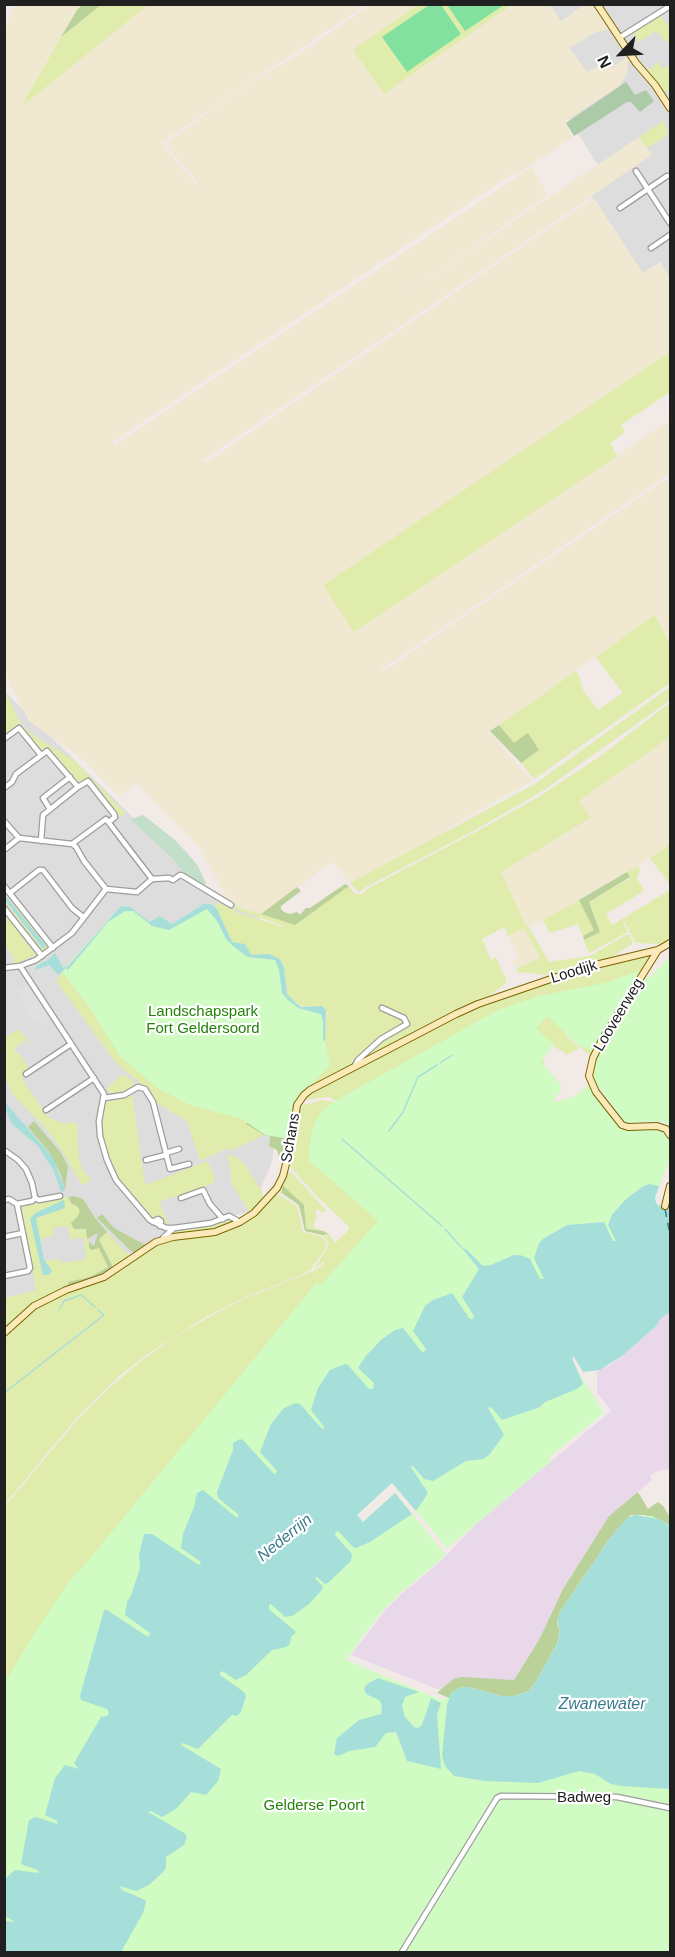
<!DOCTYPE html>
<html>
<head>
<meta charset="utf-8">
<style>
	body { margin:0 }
	#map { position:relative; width:675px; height:1957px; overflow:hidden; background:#f1eae6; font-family:Arial,sans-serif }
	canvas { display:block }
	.frame { position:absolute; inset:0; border:6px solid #202020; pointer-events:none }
	.north { position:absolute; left:591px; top:24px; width:60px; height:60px; -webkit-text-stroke:4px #fff; paint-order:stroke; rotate:245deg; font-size:16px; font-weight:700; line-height:24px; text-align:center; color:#202020 }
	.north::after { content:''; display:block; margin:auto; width:21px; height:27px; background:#202020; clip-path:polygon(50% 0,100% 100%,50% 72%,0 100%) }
</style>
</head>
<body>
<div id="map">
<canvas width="675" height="1957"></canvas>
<div class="frame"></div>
<div class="north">N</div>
</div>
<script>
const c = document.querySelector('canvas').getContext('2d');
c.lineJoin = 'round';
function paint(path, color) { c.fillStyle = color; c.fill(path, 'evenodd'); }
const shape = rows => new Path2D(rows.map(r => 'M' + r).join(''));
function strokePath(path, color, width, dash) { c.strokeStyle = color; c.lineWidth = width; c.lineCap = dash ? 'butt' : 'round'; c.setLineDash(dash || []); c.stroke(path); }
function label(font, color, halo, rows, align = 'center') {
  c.font = font + ' Arial,sans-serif'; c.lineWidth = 4.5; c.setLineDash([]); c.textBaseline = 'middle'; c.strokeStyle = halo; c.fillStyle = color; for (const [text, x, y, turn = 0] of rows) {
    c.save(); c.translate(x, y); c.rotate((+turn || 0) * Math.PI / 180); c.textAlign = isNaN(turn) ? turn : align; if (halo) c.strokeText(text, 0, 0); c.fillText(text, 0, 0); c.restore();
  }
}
paint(shape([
	[496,5,670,5,670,278,660,262,641,274,584,186,603,173],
	[5,692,196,879,300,944,272,1162,251,1211,171,1233,5,1317]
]), '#dedddd');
paint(shape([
	[670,1313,670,1469,658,1471,650,1476,652,1480,609,1516,563,1589,539,1640,514,1680,453,1679,440,1690,351,1655,385,1611,405,1591,439,1563,474,1526,611,1411,597,1392,597,1371,611,1365,622,1356,655,1327,662,1317]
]), '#e8d8ea');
paint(shape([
	[15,5,82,5,49,56,21,107,148,5,365,5,163,141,161,143,196,185,198,183,166,145,166,143,237,92,307,49,370,5,417,5,353,50,384,94,511,5,550,5,561,21,584,5,594,5,610,29,594,33,570,48,587,72,607,62,611,68,628,56,629,59,626,76,619,86,564,122,573,137,517,174,514,173,112,442,115,445,532,167,547,195,412,290,639,137,652,155,203,460,206,463,594,198,643,273,659,263,668,276,670,275,670,352,323,585,354,632,670,420,670,473,380,670,383,672,670,477,670,643,654,615,489,732,532,781,446,829,448,832,350,883,333,861,261,914,237,907,222,898,226,895,199,847,136,783,119,796,81,757,29,721,5,674,4,31,8,32,5,26],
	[670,737,670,844,627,872,543,920,526,927,501,872,591,819,579,801],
	[524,928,541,959,516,969,512,961,519,957,508,936]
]), '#f0e8d1');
paint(shape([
	[101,5,148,5,20,108,61,37],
	[417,5,511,5,384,94,353,50],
	[660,15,670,28,670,39,667,43,656,31,639,42,633,33],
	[658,62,663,69,670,64,670,89,664,93,647,71],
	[663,121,668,130,666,132,668,135,647,148,639,137],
	[670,352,670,392,621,425,625,432,610,443,617,456,354,632,323,585],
	[654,615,670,643,670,683,534,779,521,763,539,750,528,734,514,744,499,725,576,671,581,680,580,681,583,690,598,710,623,693,596,657],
	[670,687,670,700,544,790,475,830,366,887,359,892,350,883,535,784],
	[4,689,22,726,38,738,75,761,125,813,119,818,118,814,88,779,79,784,54,753,48,748,41,752,20,725,5,736],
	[670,703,670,737,579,801,591,818,501,872,526,926,528,926,549,962,590,956,626,935,629,935,633,941,632,944,607,960,553,976,523,972,519,974,516,969,540,958,524,928,508,936,504,927,482,939,491,960,496,957,507,982,481,1002,330,1078,300,1096,287,1105,283,1129,271,1130,249,1125,264,1135,232,1150,226,1149,200,1161,187,1121,157,1103,151,1092,116,1063,56,981,66,968,68,969,108,922,120,913,131,910,152,926,168,930,207,909,210,912,209,917,229,948,248,961,268,962,273,965,280,995,261,1012,232,1088,236,1089,264,1015,283,998,273,963,269,960,250,960,231,948,224,940,210,914,226,939,234,947,248,957,275,960,279,970,282,993,288,1000,298,1008,321,1014,324,1042,327,1013,322,1006,300,1006,288,996,284,967,280,959,269,954,251,955,245,944,232,942,215,907,218,902,238,913,284,927,285,926,240,911,218,901,220,897,237,907,295,924,349,886,355,894,362,894,367,889,485,827,542,795,599,757],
	[670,844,670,885,650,858],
	[638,866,640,870,637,878,644,891,606,914,612,925,670,890,670,942,666,944,636,943,624,921,623,922,628,932,589,953,584,940,600,932,589,902,630,878,627,872],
	[5,889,50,946,42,953,5,906,4,900,42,948,45,947,5,894],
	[579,900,594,930,583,936,578,924,550,933,543,920],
	[4,914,26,940,37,955,14,964,12,955,5,945],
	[649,954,652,958,593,1055,589,1055,565,1034,564,1035,579,1048,567,1055,553,1045,542,1059,545,1063,543,1066,552,1103,574,1097,590,1084,619,1128,668,1133,670,1142,670,1158,659,1186,296,1403,108,1715,5,1879,5,1506,78,1419,108,1389,140,1362,175,1337,218,1312,246,1298,316,1270,324,1263,323,1262,314,1269,328,1246,327,1240,322,1235,329,1234,335,1243,349,1230,348,1226,319,1198,293,1170,289,1163,300,1106,322,1100,334,1102,346,1111,346,1107,329,1097,302,1100,302,1098,469,1011,576,972],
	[18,1029,30,1043,28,1044,25,1040,14,1049,18,1054,19,1053,29,1069,24,1072,26,1076,22,1078,28,1088,50,1118,64,1124,75,1122,77,1124,79,1159,82,1169,91,1180,82,1185,61,1149,46,1129,13,1095,5,1077,4,1038],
	[122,1074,133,1081,132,1089,112,1096,107,1088],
	[132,1093,145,1185,208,1161,215,1179,213,1183,192,1192,159,1201,170,1227,162,1226,159,1217,152,1219,121,1186,103,1148,101,1122,106,1101],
	[227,1154,237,1157,245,1165,262,1191,264,1202,250,1213,231,1183,231,1172],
	[291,1172,326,1210,323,1213,318,1209,315,1212,317,1215,313,1227,323,1231,306,1229,304,1205,282,1193,298,1204,301,1210,297,1204,279,1192,278,1190,285,1175],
	[275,1193,297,1206,303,1232,321,1236,326,1242,325,1249,310,1270,301,1275,248,1296,207,1316,148,1354,119,1376,78,1416,5,1504,5,1334,22,1316,61,1293,94,1283,155,1244,231,1228],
	[68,1197,71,1203,77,1206,80,1211,78,1216,71,1223,74,1229,87,1230,89,1247,91,1250,99,1248,108,1267,90,1277,68,1282,68,1288,61,1289,5,1332,5,1298,36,1290,20,1206],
	[62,1201,64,1208,36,1218,39,1242,45,1237,54,1236,53,1228,68,1226,70,1239,83,1238,86,1259,61,1263,61,1259,44,1261,51,1268,51,1274,48,1275,30,1219],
	[230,1218,237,1220,213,1231,169,1236,174,1230,217,1223],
	[107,1232,130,1257,114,1269,100,1242,99,1239]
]), '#dfecab');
paint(shape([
	[82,5,101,5,61,37,77,10],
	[499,725,514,743,528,733,539,750,521,763,490,731],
	[627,872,630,877,589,902,600,932,584,940,583,936,594,930,579,900],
	[345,884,349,886,295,925,261,914,297,887,301,891,281,906,281,909,284,912,290,914,297,912,300,915,306,908,310,908],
	[34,1121,61,1153,68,1166,65,1190,61,1175,49,1152,28,1127],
	[248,1122,253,1126,289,1135,283,1146,287,1158,279,1158,277,1150,269,1146,270,1136,264,1135,246,1124],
	[282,1185,304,1205,306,1229,323,1231,329,1234,322,1235,305,1231,299,1205,282,1193],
	[74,1196,83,1199,95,1218,107,1232,99,1239,100,1242,114,1269,100,1279,68,1288,68,1282,90,1277,108,1267,99,1248,91,1250,89,1247,89,1242,94,1246,98,1233,87,1239,86,1229,74,1229,71,1223,78,1216,80,1211,77,1206,71,1203,68,1197],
	[102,1214,114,1228,147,1246,137,1254,132,1252,97,1218],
	[638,1492,648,1509,658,1502,663,1506,670,1517,670,1526,645,1515,631,1515,610,1538,563,1608,557,1624,560,1631,557,1644,537,1680,529,1691,514,1696,449,1698,437,1693,453,1679,462,1677,514,1680,539,1640,563,1589,609,1516]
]), '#bbd19a');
paint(shape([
	[143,815,174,839,187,853,198,866,206,883,204,885,201,885,184,874,172,858,132,821,132,819]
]), '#c3dfc9');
paint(shape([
	[626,82,635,95,646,90,654,101,640,112,631,102,627,102,574,136,566,123]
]), '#accaa7');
paint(shape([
	[205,903,212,905,217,909,232,942,245,944,251,955,269,954,280,959,284,968,287,994,297,1004,301,1007,322,1006,326,1010,325,1040,330,1065,299,1097,290,1139,265,1135,242,1119,190,1105,157,1088,119,1055,89,1007,62,971,121,906,130,907,149,922,160,916,172,924],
	[670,957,670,1126,664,1122,658,1121,625,1123,598,1086,595,1087,591,1073,596,1056,604,1040,642,982,651,976],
	[639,971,642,972,594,1052,577,1044,547,1016,536,1029,554,1044,541,1062,561,1085,561,1090,552,1103,574,1097,591,1084,610,1116,620,1128,654,1128,662,1129,668,1134,670,1143,670,1161,665,1170,655,1198,656,1203,616,1241,474,1318,372,1388,326,1428,237,1518,200,1563,149,1636,80,1769,40,1874,5,1943,5,1683,30,1640,69,1581,87,1562,317,1282,321,1285,378,1221,309,1161,311,1134,316,1120,324,1109,337,1100,496,1011,539,996,605,983],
	[570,1359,604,1413,549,1457,551,1461,447,1548,392,1482,491,1406],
	[395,1493,446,1555,399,1594,377,1617,346,1660,441,1700,449,1698,451,1693,459,1688,468,1687,502,1696,514,1696,529,1691,537,1680,557,1644,560,1631,557,1620,560,1612,584,1576,630,1516,652,1516,670,1525,670,1952,96,1952,148,1812,182,1743,221,1672,269,1604,336,1531,356,1514,363,1522]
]), '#d0fbc3');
paint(shape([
	[429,5,441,5,461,34,407,72,382,37],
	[447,5,504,5,465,31]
]), '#82e19f');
paint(shape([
	[28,985,51,1019,42,1025,41,1023,38,1024,36,1021,33,1022,23,1007,25,1005,17,992]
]), '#e0e0e0');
paint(shape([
	[4,894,46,946,43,949,5,900],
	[205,903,212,905,217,909,232,942,245,944,251,955,269,954,280,959,284,968,287,994,297,1004,301,1007,322,1006,326,1010,325,1042,323,1039,323,1021,321,1014,298,1008,288,1000,282,993,279,970,275,960,248,957,234,947,226,939,217,921,207,909,169,930,152,926,133,911,125,911,108,922,68,970,66,968,58,975,49,965,35,970,36,966,48,960,55,953,63,968,68,966,121,906,130,907,149,922,160,916,172,924],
	[4,1101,53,1158,65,1190,61,1192,54,1171,38,1146,12,1124,5,1108],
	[649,1184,659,1186,655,1198,656,1203,659,1206,670,1204,670,1313,662,1317,655,1327,622,1356,600,1370,583,1372,574,1357,572,1358,583,1384,577,1389,545,1402,540,1407,502,1420,491,1407,488,1408,504,1435,489,1455,483,1459,466,1461,433,1481,424,1479,413,1466,411,1467,428,1493,416,1511,392,1483,357,1515,363,1522,395,1493,412,1514,370,1542,356,1548,354,1548,338,1531,336,1532,335,1535,352,1554,351,1561,328,1583,325,1584,317,1577,315,1578,323,1587,321,1591,309,1604,292,1616,285,1617,271,1604,269,1605,269,1609,296,1632,291,1637,290,1644,286,1647,272,1650,246,1675,236,1680,222,1671,220,1673,220,1675,244,1692,246,1696,241,1712,237,1716,232,1715,198,1749,182,1743,181,1745,221,1769,218,1781,206,1795,191,1792,176,1809,162,1817,151,1811,148,1812,184,1833,187,1837,184,1845,166,1857,166,1868,163,1872,149,1885,136,1891,120,1886,122,1890,145,1900,146,1902,143,1913,121,1952,5,1952,4,1921,15,1922,5,1916,5,1879,15,1870,39,1873,38,1870,21,1864,29,1820,36,1817,58,1824,57,1821,45,1815,55,1778,65,1765,79,1769,74,1763,101,1717,107,1716,109,1713,107,1709,81,1700,80,1696,104,1610,107,1610,148,1637,150,1633,125,1615,127,1602,132,1593,140,1568,139,1555,144,1534,152,1534,199,1565,201,1562,181,1548,183,1534,194,1507,197,1493,203,1490,237,1518,239,1515,218,1498,217,1492,233,1450,233,1443,240,1439,243,1440,274,1474,276,1473,277,1471,260,1452,271,1424,284,1408,296,1403,300,1404,322,1429,325,1428,311,1410,318,1388,330,1370,342,1365,347,1364,369,1389,373,1389,374,1383,358,1368,365,1357,381,1340,395,1330,403,1328,422,1352,424,1352,426,1349,413,1331,425,1306,433,1300,452,1293,470,1319,473,1319,474,1316,462,1297,479,1269,461,1247,467,1250,483,1266,491,1265,514,1255,520,1255,530,1259,540,1279,544,1279,534,1258,539,1243,543,1239,567,1225,604,1222,613,1241,616,1241,608,1225,612,1215,624,1201,642,1187],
	[64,1200,65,1208,36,1218,44,1260,52,1271,48,1275,43,1275,30,1219,35,1213],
	[635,1515,659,1519,670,1526,670,1789,621,1786,611,1784,595,1774,579,1771,538,1783,485,1781,454,1776,445,1766,442,1756,447,1705,451,1693,459,1688,468,1687,501,1696,514,1696,529,1691,537,1680,557,1644,560,1631,557,1620,560,1612,610,1538,626,1519],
	[378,1678,419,1692,405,1697,402,1706,405,1717,414,1727,418,1728,422,1725,431,1698,441,1703,437,1715,441,1769,407,1761,396,1732,386,1733,375,1747,349,1751,338,1756,334,1754,337,1738,359,1720,381,1714,382,1705,379,1700,366,1694,364,1689,367,1684]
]), '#a6dfda');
strokePath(shape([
	[440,1063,452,1055],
	[389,1131,403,1112,418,1077,437,1065],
	[342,1139,442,1226],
	[445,1229,461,1247],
	[59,1310,64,1301,81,1295,95,1307],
	[4,1393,104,1315,98,1310]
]), '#a6dfda', 1.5);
strokePath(shape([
	[665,1209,670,1234]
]), '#3b7c8a', 1.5, [8, 6]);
const street = shape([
	[619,38,670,6],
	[636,171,670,223],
	[620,208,667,176],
	[651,248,670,235],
	[4,739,19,728,41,755],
	[4,788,12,782,16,774,47,751,78,787,88,781,114,814,115,817,109,822],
	[50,809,43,798,70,777],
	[4,821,19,838,72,844,76,847,84,861,106,889,72,933,36,960,20,966,4,968],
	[41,841,43,815,78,787],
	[72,844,106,819,152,879,137,892,106,889],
	[4,850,19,838],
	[152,879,169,878,173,880,180,875,183,876,231,905],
	[4,886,53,948],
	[10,893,39,870,43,870,72,908,83,917],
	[4,908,42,956],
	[20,966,104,1094,99,1121,100,1136,107,1160,116,1180,150,1220,166,1228,174,1228],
	[354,1067,358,1060,381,1039,407,1024,404,1018,382,1008],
	[26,1074,71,1044],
	[104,1098,124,1095,138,1087,145,1089,153,1102,170,1169,189,1164],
	[46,1110,94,1078],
	[4,1150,18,1160,26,1169,32,1183,35,1198],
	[166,1153,179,1149],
	[146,1160,166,1155],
	[181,1198,203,1190,210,1204,223,1219],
	[4,1200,9,1199,17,1204,32,1201,35,1198,39,1200,60,1196],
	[153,1222,158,1219,161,1221,160,1226],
	[4,1237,23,1233],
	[163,1238,174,1228,211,1223,229,1216,240,1222],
	[4,1276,28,1271,30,1268,17,1204],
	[402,1952,497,1798,501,1796,617,1797,670,1808]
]);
const secondary = shape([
	[597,4,636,63,655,85,670,108],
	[658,950,603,1038,593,1058,589,1076,596,1092,622,1125,628,1127,657,1126,666,1129,670,1135],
	[665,1206,670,1186],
	[4,1333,34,1306,66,1290,104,1277,156,1242,173,1237,215,1232,240,1222,254,1213,277,1188,283,1176,293,1135,297,1105,304,1095,310,1090,456,1014,478,1004,583,968,658,950,670,943]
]);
strokePath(street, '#9d9d9d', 7);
strokePath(secondary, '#7c6302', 8);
strokePath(street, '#fff', 4.5);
strokePath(secondary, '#fbeab9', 6);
label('15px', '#202020', '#fff', [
	["Loodijk",574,972,-17],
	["Looveerweg",619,1015,-59],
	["Schans",291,1138,-80],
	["Badweg",584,1798]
]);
label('15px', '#258309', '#fff', [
	["Landschapspark",203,1012],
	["Fort Geldersoord",203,1029],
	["Gelderse Poort",314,1806]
]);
label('italic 16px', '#3b7c8a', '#fff', [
	["Nederrijn",285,1538,-39],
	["Zwanewater",602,1705]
]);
</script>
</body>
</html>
